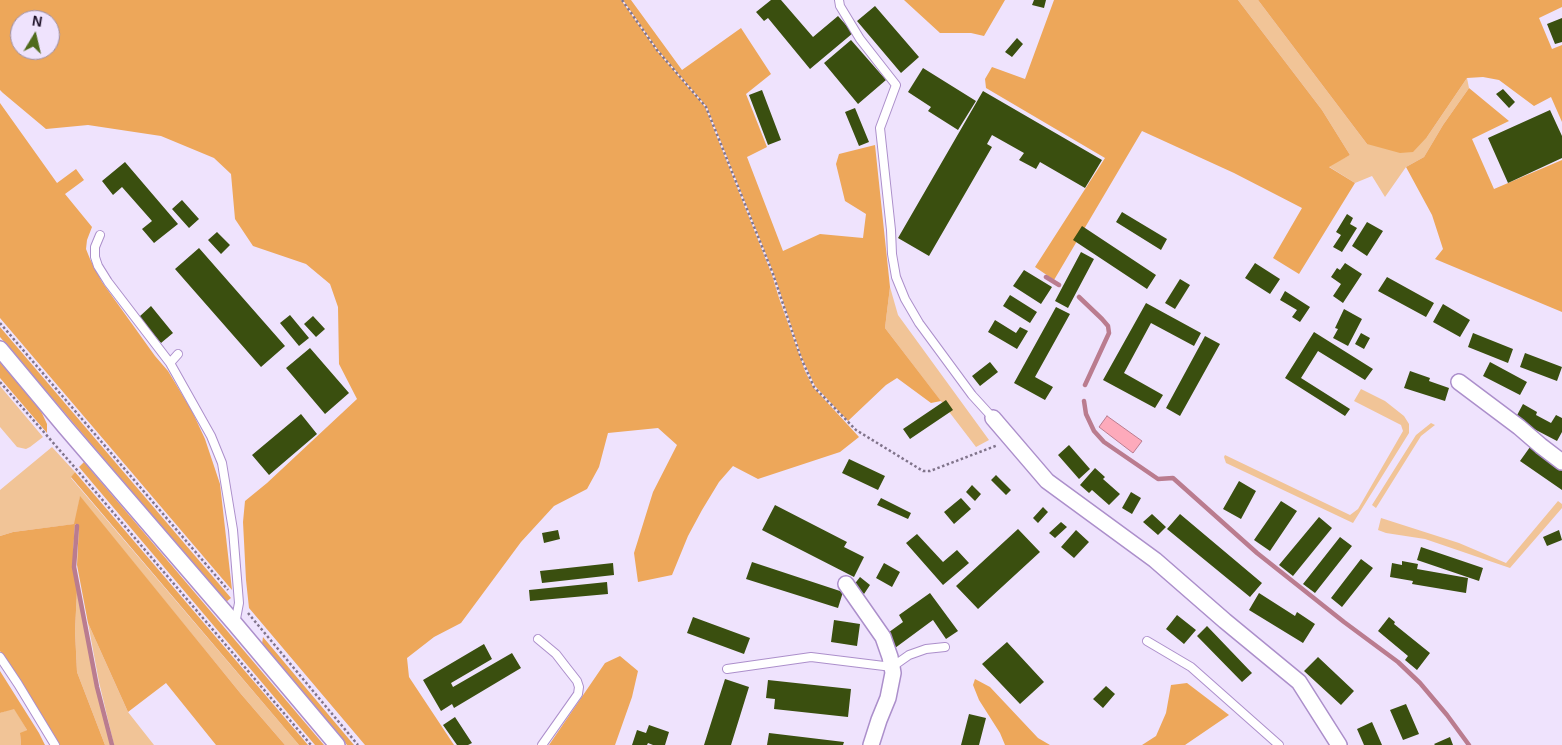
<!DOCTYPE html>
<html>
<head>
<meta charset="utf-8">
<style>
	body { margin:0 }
	#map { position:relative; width:1562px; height:745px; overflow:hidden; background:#efe3fd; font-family:Arial,sans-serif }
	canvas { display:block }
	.north { position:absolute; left:10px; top:10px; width:50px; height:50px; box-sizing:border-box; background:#efe3fd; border:1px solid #9b8fa7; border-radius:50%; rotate:9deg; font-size:14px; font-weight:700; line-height:20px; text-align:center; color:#1d1127 }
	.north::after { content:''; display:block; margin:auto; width:18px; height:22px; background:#4f6a1c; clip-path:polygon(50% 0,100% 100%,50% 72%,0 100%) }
</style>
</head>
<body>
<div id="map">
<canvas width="1562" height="745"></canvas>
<div class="north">N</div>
</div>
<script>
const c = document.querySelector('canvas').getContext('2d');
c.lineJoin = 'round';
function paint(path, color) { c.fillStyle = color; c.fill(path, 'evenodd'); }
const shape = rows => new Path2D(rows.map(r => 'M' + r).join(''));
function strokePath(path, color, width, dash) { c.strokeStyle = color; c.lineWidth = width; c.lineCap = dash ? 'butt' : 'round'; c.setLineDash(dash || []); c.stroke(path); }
paint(shape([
	[1238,0,1258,0,1367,144,1427,137,1467,78,1469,88,1443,125,1424,157,1406,167,1385,197,1372,176,1355,183,1328,166,1350,155,1322,110],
	[890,287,898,315,989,440,976,447,885,328],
	[0,386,43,437,30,447,26,449,17,447,0,427],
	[1361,389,1385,401,1404,416,1409,424,1409,433,1353,523,1226,463,1224,457,1225,455,1350,515,1358,509,1403,431,1401,425,1354,401],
	[1431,423,1435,425,1421,436,1376,508,1372,505,1416,435],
	[52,447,75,472,71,478,299,745,285,745,241,694,80,497,75,524,13,532,0,536,0,490],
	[1558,501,1562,504,1562,508,1510,568,1425,539,1386,533,1378,530,1381,518,1459,543,1506,563],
	[77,590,96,687,111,745,105,745,77,672,75,631],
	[88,623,128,712,154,745,114,745,99,682],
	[14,708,27,730,20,734,21,745,0,745,0,713]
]), '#f1c497');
paint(shape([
	[0,0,621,0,657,51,705,107,772,275,779,298,805,371,813,387,859,437,840,452,758,479,733,466,719,482,702,510,688,536,672,575,638,582,634,553,653,492,677,445,658,428,608,433,599,467,587,489,554,506,521,542,461,623,434,637,407,658,409,677,454,745,365,745,249,608,246,580,243,522,245,501,267,483,357,399,339,364,338,307,330,284,306,264,253,246,235,219,231,174,214,158,161,136,88,125,46,129,3,93,0,90],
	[20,20,50,20,50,50,20,50],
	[623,0,631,0,682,70,741,28,771,74,746,94,767,147,747,157,783,251,820,234,863,238,866,214,845,201,836,164,839,154,875,145,890,287,885,328,941,401,931,403,897,378,886,385,848,421,815,386,802,358,774,274,707,107,658,50],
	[904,0,1005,0,984,36,971,33,940,33],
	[1054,0,1238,0,1322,110,1350,155,1329,167,1355,183,1299,274,1273,258,1302,208,1234,173,1142,131,1054,280,1035,267,1105,158,986,88,985,79,992,67,1025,79],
	[1258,0,1562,0,1562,7,1539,18,1552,49,1562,45,1562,122,1551,97,1534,106,1499,80,1483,77,1467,78,1427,137,1413,152,1400,153,1367,144],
	[1469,88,1509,121,1472,139,1494,189,1562,160,1562,312,1435,259,1443,249,1432,215,1406,167,1424,157,1443,125],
	[0,103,57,183,76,169,84,180,65,194,92,227,87,240,86,249,90,259,102,282,155,356,168,371,192,411,205,439,220,484,232,590,0,318],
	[0,327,231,598,226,602,0,337],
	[0,362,40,409,47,424,47,433,0,378],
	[84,462,324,745,315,745,79,467],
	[75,472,308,745,299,745,71,477],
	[80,496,241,694,285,745,216,745,166,683,128,712,88,623,77,565,79,525,75,524,73,553,73,567,77,590,75,631,77,672,105,745,60,745,0,651,0,536,13,532,74,524],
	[263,637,354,745,347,745,262,644],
	[620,656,638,671,632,697,615,745,549,745,605,663],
	[0,671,39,733,45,745,21,745,20,733,27,730,14,709,0,713],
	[975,679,990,687,1038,738,1050,745,1005,745,1000,733,979,700,973,685],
	[1187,683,1229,715,1185,745,1142,745,1156,736,1166,713,1171,685]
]), '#eda75a');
const water = shape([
	[1107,416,1142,441,1133,453,1099,427,1107,416]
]);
paint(water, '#fdaabb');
strokePath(water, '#ba7c8f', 1);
strokePath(shape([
	[1046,277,1059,285],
	[1079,297,1102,319,1108,326,1109,333,1085,385],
	[1084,401,1086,414,1094,431,1104,442,1158,479,1173,478,1257,553,1344,622,1398,662,1420,683,1447,715,1469,745],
	[77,526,74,567,97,687,112,745]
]), '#ba7c8f', 4.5);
paint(shape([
	[771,0,781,0,813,37,838,16,853,33,810,69,768,18,764,21,756,12],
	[1034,0,1046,0,1044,8,1032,5],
	[875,6,919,57,901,73,857,21],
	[1562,18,1562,42,1555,44,1547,24],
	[1017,38,1023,44,1012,57,1005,52],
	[851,40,886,80,858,104,824,63],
	[923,68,976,101,958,130,928,111,931,107,908,92],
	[1503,89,1515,102,1509,108,1496,94],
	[762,90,781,140,768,145,749,95],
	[983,91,1102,160,1085,188,1040,162,1036,169,1019,160,1024,153,992,135,987,144,992,147,929,256,898,238],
	[855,108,869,142,859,146,845,112],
	[1550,110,1562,136,1562,158,1508,183,1488,138],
	[125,162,178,224,154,243,142,229,152,221,122,187,113,195,102,181],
	[182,200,199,219,189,228,172,209],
	[1122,212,1167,239,1161,250,1116,222],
	[1347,214,1353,218,1350,224,1357,228,1342,252,1333,247,1341,235,1336,232],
	[1367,222,1383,231,1367,256,1352,246],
	[1082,226,1156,275,1147,289,1073,240],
	[217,232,230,245,221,254,208,240],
	[199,248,285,346,261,367,175,269],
	[1081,252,1094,259,1068,308,1055,301],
	[1255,263,1280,279,1270,294,1245,278],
	[1345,263,1362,274,1343,303,1333,296,1341,284,1331,277,1337,268,1340,270],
	[1024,270,1052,287,1041,304,1013,286],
	[1387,277,1434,303,1426,317,1378,291],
	[1180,279,1190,285,1175,309,1165,303],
	[1285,291,1310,307,1300,322,1292,317,1297,310,1280,300],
	[1010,295,1037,312,1030,323,1003,306],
	[1146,303,1201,333,1194,346,1151,323,1124,373,1163,395,1155,408,1103,380],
	[1443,304,1470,320,1460,337,1433,322],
	[151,306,173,333,161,343,139,317],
	[1056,307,1070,314,1035,377,1053,387,1045,400,1014,383],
	[1344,309,1362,319,1348,346,1333,338,1338,329,1335,328],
	[290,315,309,338,299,346,280,323],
	[313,316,325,329,316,337,304,324],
	[995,320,1016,333,1020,327,1028,331,1017,349,988,332],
	[1314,332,1373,369,1365,380,1318,351,1301,378,1350,409,1345,416,1285,378],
	[1361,333,1370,338,1364,349,1355,344],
	[1473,333,1513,349,1508,363,1468,347],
	[1205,336,1220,344,1180,416,1166,408],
	[310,348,349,393,325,414,286,368],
	[1525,353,1562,367,1557,381,1520,367],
	[990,362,998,372,980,386,972,376],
	[1490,362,1527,382,1520,395,1483,376],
	[1410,371,1430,378,1429,381,1449,388,1445,401,1404,388],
	[946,400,953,410,910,439,903,429],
	[1523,404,1537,412,1536,415,1551,423,1556,415,1562,418,1562,432,1557,441,1515,419],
	[301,414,317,434,269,475,252,455],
	[1069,445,1090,469,1079,479,1058,455],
	[1530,447,1562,470,1562,490,1520,461],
	[849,459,885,476,878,490,842,473],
	[1095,468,1105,477,1103,479,1120,494,1109,505,1092,490,1089,493,1080,485],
	[996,475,1011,490,1006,495,991,480],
	[1239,481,1256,491,1241,519,1223,509],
	[972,485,981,494,975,501,966,492],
	[1131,492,1141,498,1132,514,1122,508],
	[881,498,911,513,908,519,877,505],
	[961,498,971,509,954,524,944,512],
	[1281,501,1297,511,1270,551,1254,540],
	[775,505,847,542,844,547,864,557,854,577,762,530],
	[1043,507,1048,512,1038,523,1033,518],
	[1152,514,1166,527,1158,535,1143,522],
	[1180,514,1262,583,1250,597,1167,529],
	[1319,517,1332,528,1293,576,1279,565],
	[1061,522,1067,527,1055,538,1049,533],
	[1018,529,1040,552,978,609,956,586],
	[558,530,560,539,544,543,542,533],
	[1076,530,1089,542,1074,558,1061,547],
	[1559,530,1562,540,1547,546,1543,537],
	[917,534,943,562,957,550,969,563,943,585,906,543],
	[1340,537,1352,546,1315,593,1303,584],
	[1421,547,1483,568,1479,581,1417,560],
	[1361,559,1373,568,1342,607,1331,598],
	[1402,561,1418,564,1417,569,1468,578,1466,593,1412,584,1413,581,1390,577,1392,563,1402,565],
	[752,562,843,592,838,608,746,579],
	[613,563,614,575,542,583,540,571],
	[884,563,900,572,892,587,876,578],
	[860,577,870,585,864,594,853,586],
	[607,582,608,594,530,601,529,590],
	[930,593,958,631,946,639,933,620,895,648,885,635,903,622,899,615],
	[1259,593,1295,616,1297,612,1315,624,1303,643,1249,610],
	[1177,615,1196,630,1184,644,1166,629],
	[693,617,750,638,744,654,687,633],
	[1389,617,1395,622,1394,624,1430,653,1417,670,1405,660,1408,656,1378,631],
	[834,620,860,624,857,646,831,642],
	[1207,626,1252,673,1242,682,1197,636],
	[1007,642,1044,682,1020,704,982,664],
	[484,644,492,659,451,683,453,687,512,653,521,668,454,708,452,704,441,711,423,680],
	[1318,657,1354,691,1341,705,1304,671],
	[725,679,749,687,731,745,704,745],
	[768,680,851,689,848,717,774,709,775,699,766,698],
	[1106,686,1115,694,1103,708,1093,699],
	[1406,704,1419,734,1403,740,1390,710],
	[969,714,986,718,979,745,961,745],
	[455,717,472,743,468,745,457,745,443,725],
	[1372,722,1382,745,1364,745,1357,729],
	[649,725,669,732,665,745,653,745,648,743,647,745,632,745,637,730,646,733],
	[769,733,844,742,843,745,767,745],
	[1450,737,1453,745,1435,745,1434,744]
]), '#3a4f0f');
const service = shape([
	[839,0,840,6,860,39,896,85,880,128,891,230,892,254,896,277,905,299,919,323,972,395,993,418],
	[100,235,95,247,95,257,98,266,108,282,170,363,211,436,222,463,233,530,239,603,235,624],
	[170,363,178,354],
	[538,639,556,654,566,667,577,681,579,687,578,694,542,745],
	[1147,641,1191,667,1279,745],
	[0,657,18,684,55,745],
	[727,669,811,657,892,667,909,655,926,649,945,647]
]);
const minor = shape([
	[0,349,66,428,235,624,337,745],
	[1459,382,1519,427,1541,446,1562,462],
	[993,418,1047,481,1155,560,1225,621,1299,682,1339,745],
	[846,584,883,637,890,657,892,667,893,673,888,698,879,720,871,745]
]);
strokePath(service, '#ac8fcb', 10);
strokePath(minor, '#ac8fcb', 18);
strokePath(shape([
	[622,0,657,50,706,107,773,274,801,358,814,387,856,430,923,471,930,471,998,445],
	[0,323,228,590],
	[0,382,77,470,311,745],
	[248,613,358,745]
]), '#80748b', 2.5, [2.5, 2.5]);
strokePath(service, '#fff', 8);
strokePath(minor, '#fff', 15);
</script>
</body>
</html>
